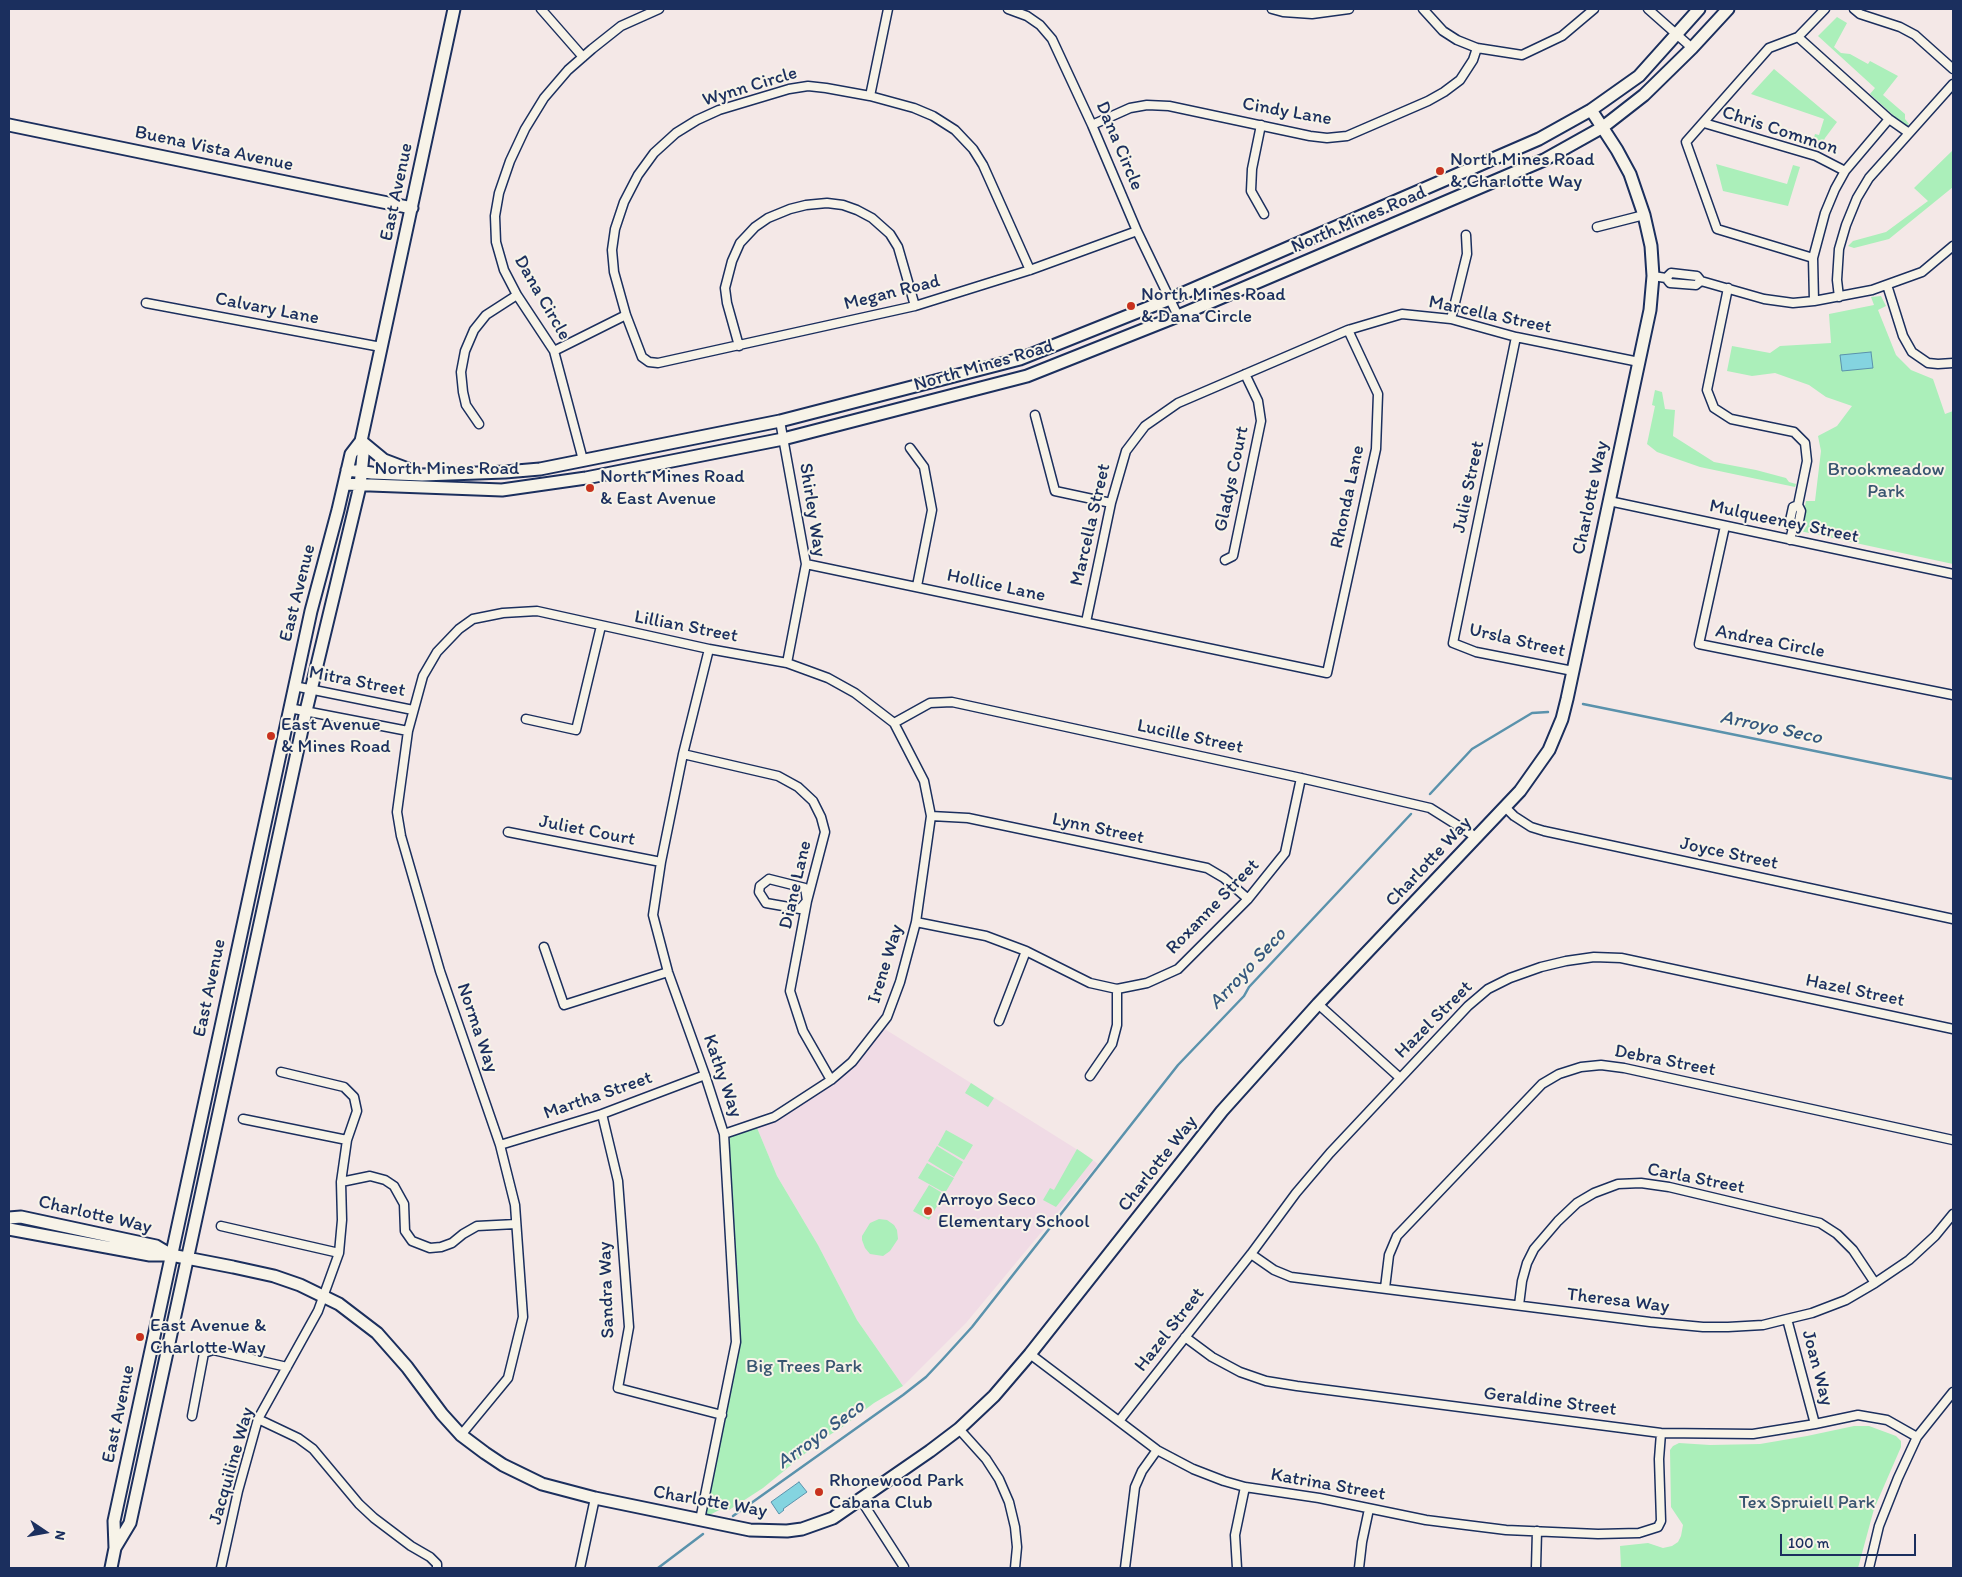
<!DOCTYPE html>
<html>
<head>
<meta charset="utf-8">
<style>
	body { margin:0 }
	#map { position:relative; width:1962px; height:1577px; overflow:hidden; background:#f4e8e7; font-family:Itim,sans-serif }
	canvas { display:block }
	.frame { position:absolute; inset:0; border:10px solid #1b2f5e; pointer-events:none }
	.north { position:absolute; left:20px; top:1507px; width:50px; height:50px; -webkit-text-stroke:4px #f7f3e8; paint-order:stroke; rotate:102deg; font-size:14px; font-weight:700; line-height:20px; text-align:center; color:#1b2f5e }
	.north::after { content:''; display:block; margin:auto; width:18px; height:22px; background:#1b2f5e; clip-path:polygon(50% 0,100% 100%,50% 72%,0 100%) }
	.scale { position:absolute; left:1780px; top:1534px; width:136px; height:22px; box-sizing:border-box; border:2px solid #1b2f5e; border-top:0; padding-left:6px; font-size:15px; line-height:18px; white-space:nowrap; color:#1b2f5e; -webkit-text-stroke:4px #f7f3e8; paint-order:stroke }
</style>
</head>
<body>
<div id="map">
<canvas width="1962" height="1577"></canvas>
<div class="frame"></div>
<div class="north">N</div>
<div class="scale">100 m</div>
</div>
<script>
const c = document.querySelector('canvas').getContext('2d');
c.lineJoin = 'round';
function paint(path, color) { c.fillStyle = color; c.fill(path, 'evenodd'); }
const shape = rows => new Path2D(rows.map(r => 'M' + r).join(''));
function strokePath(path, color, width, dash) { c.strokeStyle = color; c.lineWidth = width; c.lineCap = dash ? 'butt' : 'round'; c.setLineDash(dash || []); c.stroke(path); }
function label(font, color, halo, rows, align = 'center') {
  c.font = font + ' Itim,sans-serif'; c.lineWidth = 4; c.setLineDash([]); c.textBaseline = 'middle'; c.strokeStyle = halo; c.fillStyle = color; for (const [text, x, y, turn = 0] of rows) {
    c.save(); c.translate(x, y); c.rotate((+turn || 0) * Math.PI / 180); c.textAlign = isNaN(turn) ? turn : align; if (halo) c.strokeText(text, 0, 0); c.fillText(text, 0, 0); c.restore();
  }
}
paint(shape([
	[880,1026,1089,1157,1098,1164,966,1323,903,1386,857,1320,818,1245,777,1176,755,1123,831,1080]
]), '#f0dbe5');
paint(shape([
	[1837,17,1847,23,1834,47,1841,53,1850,54,1868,64,1870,61,1898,76,1883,95,1905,114,1905,119,1909,124,1907,126,1905,126,1870,94,1875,88,1818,36],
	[1774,69,1837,122,1825,138,1820,149,1811,147,1815,134,1819,135,1824,119,1751,94],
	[1953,150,1953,187,1889,239,1854,248,1848,246,1853,241,1886,232,1928,201,1914,188],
	[1716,164,1787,184,1793,165,1800,167,1788,206,1723,191],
	[1881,296,1886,306,1878,310,1896,355,1911,370,1933,379,1945,414,1953,411,1953,564,1800,531,1806,501,1815,501,1821,451,1818,436,1837,426,1852,406,1826,397,1809,385,1775,373,1752,376,1727,371,1732,346,1770,353,1780,346,1831,343,1829,314,1874,305,1871,297],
	[1655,390,1662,392,1665,409,1675,410,1673,436,1714,462,1756,470,1786,478,1789,482,1796,484,1795,487,1700,467,1657,452,1647,444,1655,406,1652,405],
	[971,1083,994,1098,988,1107,965,1093],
	[755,1123,777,1176,818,1245,857,1320,903,1386,874,1403,841,1428,823,1439,763,1488,729,1510,723,1508,700,1520,736,1342,724,1134],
	[946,1130,973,1145,964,1160,938,1145],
	[937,1146,963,1162,954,1177,928,1161],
	[1077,1149,1093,1160,1056,1207,1043,1200,1050,1188,1054,1190],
	[927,1163,954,1178,945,1193,918,1178],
	[929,1185,944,1194,929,1220,913,1211],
	[879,1219,887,1220,894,1225,897,1230,898,1239,890,1251,883,1256,870,1254,865,1248,862,1240,862,1236,870,1223],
	[1854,1426,1869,1426,1896,1436,1901,1441,1901,1447,1874,1509,1858,1568,1621,1568,1620,1546,1648,1543,1663,1548,1672,1546,1678,1542,1681,1536,1683,1525,1671,1507,1670,1450,1673,1446,1679,1443,1710,1445,1760,1444,1807,1436]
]), '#abefba');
const water = shape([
	[1871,352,1873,368,1842,371,1840,355,1871,352],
	[799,1482,807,1492,783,1509,784,1510,779,1514,771,1502,799,1482]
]);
paint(water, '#84d4e0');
strokePath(water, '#5a92ac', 1);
strokePath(shape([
	[1583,704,1953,779],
	[1430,794,1472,749,1532,713,1548,712],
	[733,1516,903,1395,926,1377,942,1360,972,1327,1178,1065,1244,996,1249,987,1411,814],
	[658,1568,703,1534]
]), '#5a92ac', 2.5);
const street = shape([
	[541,9,583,57],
	[1008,9,1027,16,1040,25,1052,39,1092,125,1137,231,1178,316],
	[1272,9,1283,12,1312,14,1349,9],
	[1423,9,1443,31,1457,40,1477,48,1522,55,1562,36,1594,9],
	[1648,9,1692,48],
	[1854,9,1860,14,1900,27,1915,35,1953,69],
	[1798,37,1889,119,1909,133],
	[870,96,888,9],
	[1704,123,1816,156,1845,171],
	[1092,125,1130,108,1147,105,1169,106,1310,136,1327,138,1347,136,1428,101,1444,92,1460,80,1473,60,1477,48],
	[1261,125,1252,169,1251,191,1264,214],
	[1597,227,1644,215],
	[1813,258,1717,229,1686,142,1769,48,1798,37,1825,9],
	[1030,270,983,165,973,149,955,130,933,116,914,108,870,96,826,88,808,86,789,89,719,110,697,120,676,133,654,153,638,175,624,202,615,229,612,250,614,272,626,315,642,357,649,362,658,363,915,306,1030,270,1137,231],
	[1653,276,1666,278,1670,283,1696,285,1701,281],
	[1666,278,1671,273,1697,276,1701,281,1764,299,1793,303,1814,301,1872,290,1922,272,1953,246],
	[1887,285,1903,336,1912,352,1928,363,1938,364,1953,363],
	[1728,288,1707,390,1714,408,1731,419,1794,432,1805,443,1807,461,1798,505,1801,511,1798,526,1793,528],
	[1839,297,1837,280,1839,249,1846,225,1857,198,1869,178,1953,84],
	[1814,301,1813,258,1825,213,1835,189,1845,171,1889,119],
	[146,303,381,347],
	[1451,319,1467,254,1466,235],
	[1516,337,1453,643,1476,652,1573,671],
	[739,346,727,303,725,288,732,261,740,243,755,227,768,218,790,209,806,205,827,203,843,205,857,210,872,218,890,234,898,247,915,306],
	[554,351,626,315],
	[1035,415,1055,491,1111,503],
	[780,421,806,564,787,663],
	[479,424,466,405,463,392,461,372,465,351,474,330,486,315,517,295],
	[910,448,924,467,932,510,917,586],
	[583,460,554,351,517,295,504,270,496,242,495,216,499,193,510,161,525,129,544,98,568,70,592,49,621,26,659,9],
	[1609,501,1953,574],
	[1725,526,1699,644,1953,695],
	[1790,540,1793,528,1789,525,1793,507,1798,505],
	[1225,560,1233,556,1261,421,1258,401,1245,374],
	[806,564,1327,673,1376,449,1378,394,1348,330],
	[1086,622,1111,503,1126,451,1145,426,1178,403,1348,330,1402,314,1451,319,1516,337,1639,362],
	[294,686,413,710],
	[289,708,408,731],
	[526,719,576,730,601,626],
	[894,723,930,703,952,702,1301,778,1430,808,1476,837],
	[683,754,778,776,798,787,813,801,821,817,825,832,807,901,790,991,803,1031,831,1080],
	[1505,807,1514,816,1531,827,1544,831,1953,919],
	[931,816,968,818,1207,868,1224,878,1248,899],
	[508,832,661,862],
	[769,879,805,888,807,901,800,909,766,903,759,892,760,886,769,879],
	[916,922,986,936,1026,951,1090,983,1117,989,1147,983,1178,969,1248,899,1285,853,1301,778],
	[544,947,564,1005,668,972],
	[1318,1004,1399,1077],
	[999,1021,1026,951],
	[1090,1076,1112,1044,1117,1025,1117,989],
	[602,1114,618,1181,629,1327,618,1388,722,1415],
	[243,1119,347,1140],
	[500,1145,602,1114,705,1075],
	[341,1182,370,1176,385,1180,394,1186,404,1204,405,1231,412,1241,430,1248,441,1247,452,1243,463,1234,477,1226,516,1224],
	[221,1226,339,1253],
	[1251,1254,1274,1270,1291,1277,1650,1322,1703,1327,1728,1327,1763,1325,1787,1319,1812,1313,1846,1300,1875,1283,1909,1260,1935,1236,1953,1214],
	[1385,1288,1389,1255,1397,1236,1542,1084,1559,1074,1581,1067,1601,1065,1624,1068,1953,1140],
	[1519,1305,1522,1281,1527,1263,1534,1249,1558,1221,1577,1203,1594,1193,1618,1184,1641,1183,1669,1187,1820,1223,1837,1234,1853,1250,1875,1283],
	[1787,1319,1815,1424],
	[1185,1337,1212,1357,1240,1372,1266,1381,1297,1386,1661,1433,1753,1434,1815,1424,1858,1415,1887,1420,1917,1437],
	[1030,1354,1157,1450,1193,1469,1224,1481,1245,1487,1319,1498,1426,1520,1506,1530,1598,1534,1639,1533,1658,1527,1661,1521,1659,1459,1661,1433],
	[192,1416,204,1353,213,1350,287,1367],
	[258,1419,298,1438,313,1449,359,1504,374,1518,411,1546,430,1557,437,1564,437,1568],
	[1119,1421,1251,1254,1296,1193,1330,1153,1468,1006,1488,989,1510,978,1541,967,1566,961,1594,957,1621,958,1953,1029],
	[959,1429,986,1459,999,1479,1009,1502,1015,1527,1017,1547,1015,1568],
	[461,1435,508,1378,523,1317,515,1205,500,1145,440,971,401,836,397,812,408,731,423,676,437,652,459,629,473,619,503,613,537,611,709,649,787,663,828,678,855,693,894,723,924,781,931,816,916,922,900,982,887,1017,852,1062,831,1080,774,1117,724,1134],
	[861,1500,904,1567],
	[700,1520,736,1342,724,1134,705,1075,668,972,653,915,661,862,683,754,709,649],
	[221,1568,238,1491,258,1419,318,1311,339,1253,342,1220,341,1182,347,1140,357,1111,354,1097,344,1087,281,1072],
	[580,1568,595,1498],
	[1125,1568,1135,1487,1142,1471,1157,1450],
	[1237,1568,1235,1535,1245,1487],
	[1359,1568,1362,1542,1369,1509],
	[1536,1568,1537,1531],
	[1869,1568,1879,1526,1898,1478,1917,1437,1953,1392]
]);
const secondary = shape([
	[9,125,412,208],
	[361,441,384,460,413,471],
	[347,470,372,473,422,475,505,472,540,469,780,421,1020,359,1170,299,1539,139,1591,110,1639,76,1699,9],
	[344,484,502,490,586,478,783,439,1027,376,1178,316,1544,160,1603,127,1644,95,1692,48,1728,9],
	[9,1218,21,1217,156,1246,171,1255],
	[9,1229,150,1255,171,1255,233,1267,274,1276,300,1285,339,1304,377,1333,407,1367,442,1414,461,1435,485,1453,503,1465,542,1484,595,1498,750,1530,787,1531,802,1529,833,1518,930,1451,959,1429,994,1396,1030,1354,1222,1111,1318,1004,1520,791,1549,750,1562,719,1567,699,1650,310,1653,276,1651,246,1644,215,1630,174,1617,150,1591,110],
	[115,1548,130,1523,306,711,360,486,363,455,361,441,454,9],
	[111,1568,115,1548,114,1521,311,611,338,510,351,454,361,441]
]);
strokePath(street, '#1b2f5e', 11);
strokePath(secondary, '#1b2f5e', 15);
strokePath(street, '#f7f3e8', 8);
strokePath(secondary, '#f7f3e8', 11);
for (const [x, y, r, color] of [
	[1440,171,5,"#c8321e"],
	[1131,306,5,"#c8321e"],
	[590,488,5,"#c8321e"],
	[271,736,5,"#c8321e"],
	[928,1211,5,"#c8321e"],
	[140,1337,5,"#c8321e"],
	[819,1492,5,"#c8321e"]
]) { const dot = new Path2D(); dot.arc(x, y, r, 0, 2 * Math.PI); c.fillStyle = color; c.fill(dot); strokePath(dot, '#f7f3e8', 2); }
label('19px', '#1b2f5e', '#f7f3e8', [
	["Wynn Circle",750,87,-17],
	["Cindy Lane",1287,112,10],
	["Chris Common",1780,131,18],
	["Dana Circle",1119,146,67],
	["Buena Vista Avenue",214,149,12],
	["East Avenue",397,192,-78],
	["North Mines Road",1359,220,-23],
	["Megan Road",892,293,-14],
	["Dana Circle",542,298,60],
	["Calvary Lane",267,309,11],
	["Marcella Street",1490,315,12],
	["North Mines Road",984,366,-16],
	["North Mines Road",447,469],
	["Gladys Court",1232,479,-78],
	["Julie Street",1469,487,-78],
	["Rhonda Lane",1348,497,-78],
	["Charlotte Way",1591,498,-78],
	["Shirley Way",812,510,81],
	["Mulqueeney Street",1784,522,12],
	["Marcella Street",1091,525,-77],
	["Hollice Lane",996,586,12],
	["East Avenue",298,593,-76],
	["Lillian Street",686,627,11],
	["Ursla Street",1517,641,13],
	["Andrea Circle",1770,642,11],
	["Mitra Street",357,682,11],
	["Lucille Street",1190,737,12],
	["Lynn Street",1098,829,12],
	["Juliet Court",587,831,11],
	["Joyce Street",1729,854,12],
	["Charlotte Way",1429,862,-47],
	["Diane Lane",796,885,-77],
	["Roxanne Street",1213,907,-46],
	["Irene Way",886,964,-73],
	["East Avenue",210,988,-78],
	["Hazel Street",1855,991,12],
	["Hazel Street",1434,1020,-45],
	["Norma Way",477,1028,71],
	["Debra Street",1665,1061,11],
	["Kathy Way",722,1076,71],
	["Martha Street",598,1096,-19],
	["Charlotte Way",1158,1164,-52],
	["Carla Street",1696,1179,11],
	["Charlotte Way",95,1215,13],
	["Sandra Way",607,1290,-92],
	["Theresa Way",1618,1301,7],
	["Hazel Street",1170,1330,-52],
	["Joan Way",1817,1368,75],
	["Geraldine Street",1550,1402,7],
	["East Avenue",119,1414,-78],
	["Jacquiline Way",232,1466,-74],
	["Katrina Street",1328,1485,10],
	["Charlotte Way",710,1502,10]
]);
label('19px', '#1b2f5e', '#f7f3e8', [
	["North Mines Road",1450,160],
	["& Charlotte Way",1450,182],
	["North Mines Road",1141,295],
	["& Dana Circle",1141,317],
	["North Mines Road",600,477],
	["& East Avenue",600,499],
	["East Avenue",281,725],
	["& Mines Road",281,747],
	["Arroyo Seco",938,1200],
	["Elementary School",938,1222],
	["East Avenue &",150,1326],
	["Charlotte Way",150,1348],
	["Rhonewood Park",829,1481],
	["Cabana Club",829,1503]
], 'left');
label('19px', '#385570', '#f7f3e8', [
	["Brookmeadow",1886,470],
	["Park",1886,492],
	["Big Trees Park",804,1367],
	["Tex Spruiell Park",1807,1503]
]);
label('italic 20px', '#35587e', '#f7f3e8', [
	["Arroyo Seco",1771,728,12],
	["Arroyo Seco",1248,969,-47],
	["Arroyo Seco",821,1435,-36]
]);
</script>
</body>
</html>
